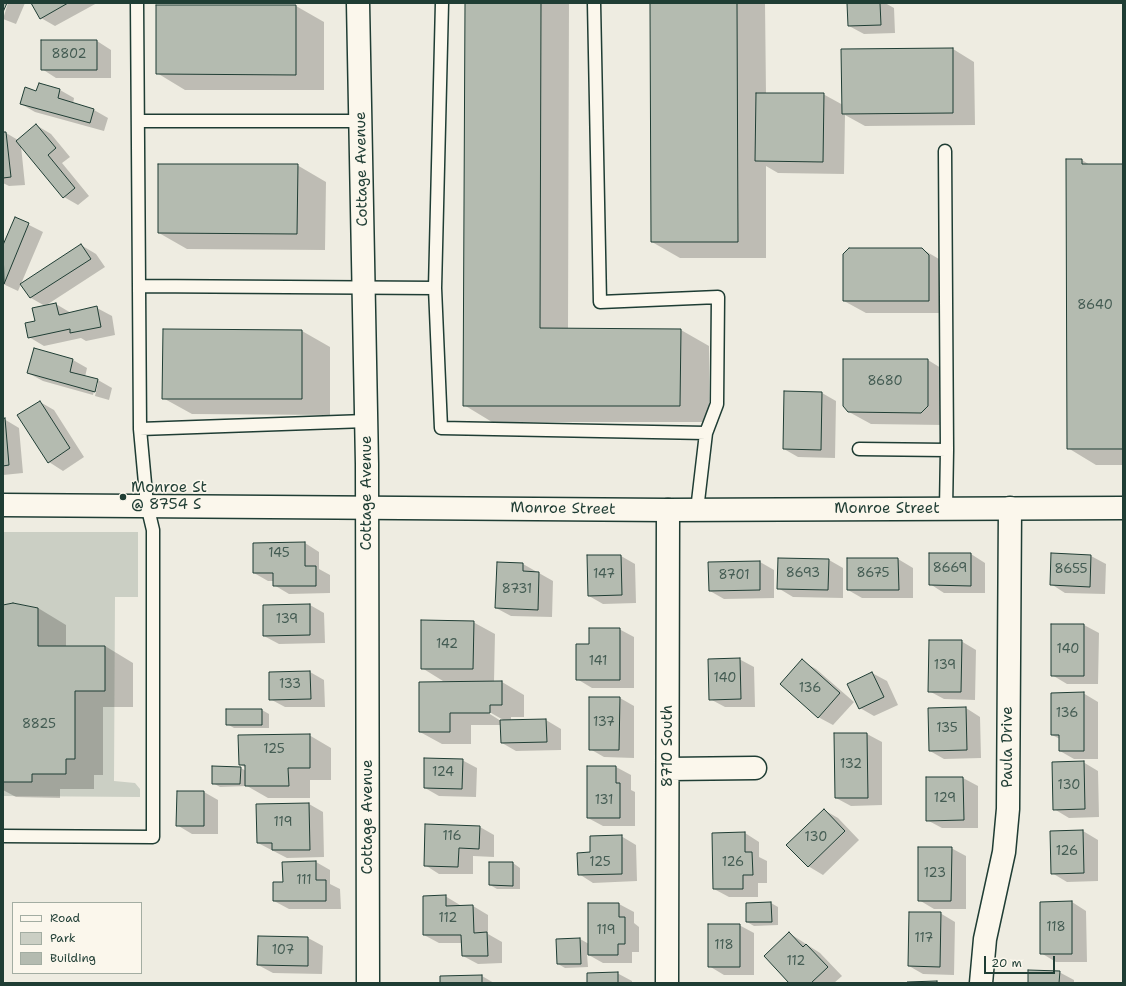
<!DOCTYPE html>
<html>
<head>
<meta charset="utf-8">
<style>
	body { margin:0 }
	#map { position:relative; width:1126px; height:986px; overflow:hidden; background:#eeece1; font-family:"Shantell Sans",sans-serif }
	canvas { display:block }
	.frame { position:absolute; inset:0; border:4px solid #1f3d34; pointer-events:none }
	.legend { position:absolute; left:12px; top:902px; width:130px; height:72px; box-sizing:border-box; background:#fbf7ec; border:1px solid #a3ada2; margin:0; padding:5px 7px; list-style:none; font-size:12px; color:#1f3d34 }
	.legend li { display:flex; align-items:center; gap:8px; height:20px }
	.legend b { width:20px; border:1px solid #a3ada2 }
	.scale { position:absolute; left:984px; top:956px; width:71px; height:18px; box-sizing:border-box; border:2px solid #1f3d34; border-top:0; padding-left:5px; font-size:12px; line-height:14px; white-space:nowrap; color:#1f3d34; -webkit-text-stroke:3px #fbf7ec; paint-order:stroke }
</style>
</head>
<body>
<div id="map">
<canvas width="1126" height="986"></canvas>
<div class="frame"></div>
<ul class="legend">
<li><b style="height:5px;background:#fbf7ec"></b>Road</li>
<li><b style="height:11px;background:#cbcfc4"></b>Park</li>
<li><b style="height:11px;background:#b4bbb0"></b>Building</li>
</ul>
<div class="scale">20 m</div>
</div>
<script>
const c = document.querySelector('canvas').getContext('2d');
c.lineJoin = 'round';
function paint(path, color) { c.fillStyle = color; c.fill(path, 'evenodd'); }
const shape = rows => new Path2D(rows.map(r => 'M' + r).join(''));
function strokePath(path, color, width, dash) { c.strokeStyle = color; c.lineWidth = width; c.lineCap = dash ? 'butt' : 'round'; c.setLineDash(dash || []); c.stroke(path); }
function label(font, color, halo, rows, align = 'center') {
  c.font = font + ' "Shantell Sans",sans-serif'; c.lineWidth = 3; c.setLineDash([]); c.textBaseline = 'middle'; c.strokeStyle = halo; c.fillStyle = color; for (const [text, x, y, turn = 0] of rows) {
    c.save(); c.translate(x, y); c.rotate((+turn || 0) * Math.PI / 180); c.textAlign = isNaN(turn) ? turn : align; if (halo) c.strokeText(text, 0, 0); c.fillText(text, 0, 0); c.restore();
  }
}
paint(shape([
	[3,532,138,532,138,597,115,597,114,781,135,783,140,789,140,797,3,796,3,782,32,774,66,759,75,759,75,691,105,691,105,646,38,646,38,608,13,603,3,605]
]), '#cbcfc4');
paint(shape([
	[8,3,25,3,16,24,3,19],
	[32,3,97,3,55,26,41,18],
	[466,3,569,3,568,329,681,330,709,346,709,422,492,422,464,405],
	[651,3,765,3,766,94,823,94,843,105,953,49,974,62,975,125,865,126,845,115,844,174,778,173,766,166,766,258,680,258,652,242],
	[848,3,885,3,894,8,895,33,864,34,849,26],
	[296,6,324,22,324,90,185,90,157,73],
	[97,41,111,50,111,78,56,78,42,69],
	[60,90,74,98,73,104,94,110,108,118,104,131,35,112,21,104,37,92],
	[36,125,51,134,70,157,62,163,89,196,78,205,64,197,21,146,25,185,9,186,3,183,3,133,6,133,18,140],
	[1082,160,1090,165,1123,165,1123,465,1096,465,1068,448],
	[297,165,326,182,325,250,187,249,159,233],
	[15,218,43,232,18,291,3,284,3,248],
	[81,245,96,254,105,267,45,306,31,298,22,284],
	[922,249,944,262,950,313,866,313,844,301],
	[56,304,71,313,97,308,112,316,115,335,86,341,81,338,44,346,29,337,36,322],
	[302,331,330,347,330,415,192,414,163,398],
	[34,350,73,360,87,368,85,377,98,380,112,388,109,400,95,396,98,383,96,383,93,395,43,381,28,373],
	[928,360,949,373,943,425,871,424,849,412],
	[822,393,836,401,835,458,798,457,784,449],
	[40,402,54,410,84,457,63,471,49,462],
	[4,419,19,428,23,473,3,475],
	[305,543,319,552,319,569,330,575,330,593,289,594,274,585,274,581,268,581,254,573],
	[971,554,985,563,985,593,944,593,930,584],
	[1052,554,1091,556,1106,564,1105,594,1065,593,1051,584],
	[621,556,635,564,636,603,603,604,589,596],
	[848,559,898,559,913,568,913,598,862,598,848,590],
	[829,560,843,568,843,598,793,597,778,588],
	[760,562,774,570,774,598,724,599,710,591],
	[523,564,553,581,552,617,511,616,496,608],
	[310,605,324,613,325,643,279,644,264,636],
	[3,606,38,608,66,625,66,646,105,646,133,663,133,707,103,707,103,775,94,775,94,789,60,789,60,798,16,797,3,790],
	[473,622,495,634,494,682,502,682,524,695,524,717,511,717,511,721,546,720,561,729,561,750,516,751,502,743,501,725,471,725,471,744,442,744,420,732,450,682,450,681,443,681,422,668],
	[486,710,505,721,501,721,485,711],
	[1052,625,1084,625,1099,633,1098,684,1067,684,1052,675],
	[619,629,634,637,634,688,592,688,577,679,590,645],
	[961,641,976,650,975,700,944,699,929,691],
	[739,659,754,667,755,707,725,707,710,699],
	[802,661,816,669,854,702,833,725,818,717],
	[310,672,324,680,325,707,285,707,270,699],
	[872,673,887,681,898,705,874,716,860,708],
	[1083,693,1098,702,1098,759,1074,759,1060,751,1060,739,1052,735],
	[620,698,634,706,634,758,604,757,590,749],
	[966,708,980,717,981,758,944,759,930,751],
	[227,710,262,710,269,714,269,728,234,728,227,724],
	[835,734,867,734,882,742,882,805,851,806,836,798],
	[309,735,331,748,331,780,310,780,310,798,268,798,247,786,220,787,213,783,241,768,246,771,246,768,240,764],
	[462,760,477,768,476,797,439,796,425,788],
	[1083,762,1098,771,1099,817,1069,818,1054,809],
	[588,767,616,767,631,775,631,790,635,792,635,826,603,826,588,818],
	[927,778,963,778,978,786,978,828,942,828,927,820],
	[204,792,218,800,218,834,192,834,177,825],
	[309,804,323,812,324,857,287,858,258,843],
	[824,810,838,818,859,840,823,875,808,866],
	[480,827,494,835,494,857,473,856,473,874,439,874,425,865],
	[1083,831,1098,840,1098,881,1067,882,1052,873],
	[745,833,759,842,759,857,767,861,767,883,758,883,758,897,729,897,714,889],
	[621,836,636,845,637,881,593,883,579,874,591,853],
	[951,848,966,856,966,909,934,909,919,900],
	[316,862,330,870,330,884,340,889,341,909,289,909,274,901,284,883],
	[513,863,520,868,520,889,497,889,490,885],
	[445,896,460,905,460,907,473,906,488,915,488,934,502,942,502,963,478,964,463,956,463,943,439,943,424,935],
	[1072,902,1086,911,1087,962,1056,962,1041,953],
	[771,903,778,907,778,925,754,926,747,922],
	[619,904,634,912,634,923,639,927,639,952,632,952,632,963,603,963,587,954,588,967,565,968,558,964,557,940,580,939,589,944],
	[940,913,955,922,954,975,923,974,909,966],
	[739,925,754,933,754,975,724,975,709,966],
	[789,933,820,953,842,976,834,983,790,983],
	[259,937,308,938,323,946,322,974,273,973,258,965],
	[1059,972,1074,980,1074,983,1029,983],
	[617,973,632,981,632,983,588,983],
	[482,976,494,983,441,983]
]), '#0003');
const building = shape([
	[3,3,7,3,3,12,3,3],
	[31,3,68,3,40,19,31,3],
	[465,3,541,3,540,328,681,329,680,406,463,406,465,3],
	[650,3,737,3,738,242,651,242,650,3],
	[847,3,880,3,881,25,848,26,847,3],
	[156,5,296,5,296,75,156,74,156,5],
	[41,40,97,40,97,70,41,70,41,40],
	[953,48,953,113,842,114,841,49,953,48],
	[39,83,60,89,58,98,94,109,90,123,20,104,25,87,36,91,39,83],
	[756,93,824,93,823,162,755,161,756,93],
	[36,124,56,148,48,155,75,188,63,198,16,141,36,124],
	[3,132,6,132,11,177,3,178,3,132],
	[1066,159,1082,159,1082,164,1123,164,1123,449,1067,449,1066,159],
	[158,164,298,164,297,234,158,233,158,164],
	[15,217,29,223,4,284,3,245,15,217],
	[81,244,91,259,30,298,20,284,81,244],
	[849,248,922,248,929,255,929,301,843,301,843,254,849,248],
	[56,303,59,315,97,306,101,327,70,333,70,329,28,338,25,323,35,321,32,308,56,303],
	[163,329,302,330,302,399,162,399,163,329],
	[34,348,73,359,70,372,98,379,95,392,27,373,34,348],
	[843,359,928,359,928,406,921,413,848,412,843,406,843,359],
	[784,391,822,392,821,450,783,449,784,391],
	[40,401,70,448,48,463,17,415,40,401],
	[5,418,9,465,3,466,3,419,5,418],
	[305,542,305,566,316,566,316,586,273,586,273,573,253,573,253,543,305,542],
	[929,553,971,553,971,586,929,585,929,553],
	[1051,553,1091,555,1090,587,1050,585,1051,553],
	[587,555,621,555,622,595,588,596,587,555],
	[778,558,829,559,828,590,777,589,778,558],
	[847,558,898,558,899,590,847,590,847,558],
	[760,561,760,590,709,591,708,562,760,561],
	[497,562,523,563,523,571,539,572,538,610,495,608,497,562],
	[13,603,38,608,38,646,105,646,105,691,75,691,75,759,66,759,66,774,32,774,32,782,3,782,3,605,13,603],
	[310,604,310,635,263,636,263,605,310,604],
	[421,620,474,621,473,669,421,669,421,620],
	[1051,624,1084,624,1084,676,1051,676,1051,624],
	[589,628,620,628,620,680,576,680,576,644,589,644,589,628],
	[929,640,962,640,961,692,928,692,929,640],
	[740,658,741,699,709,700,708,659,740,658],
	[802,659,840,693,818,718,780,684,802,659],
	[310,671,311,699,269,700,269,672,310,671],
	[872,672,884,697,859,709,847,684,872,672],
	[502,681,502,705,490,705,490,713,450,713,450,732,419,732,419,682,502,681],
	[1084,692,1084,751,1059,751,1059,735,1051,735,1051,693,1084,692],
	[589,697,620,697,619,750,589,750,589,697],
	[966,707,967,750,929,751,928,708,966,707],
	[226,709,262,709,262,725,226,725,226,709],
	[546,719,547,742,501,743,500,720,546,719],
	[834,733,867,733,868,798,835,798,834,733],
	[310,734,310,768,288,768,289,786,245,786,245,765,239,765,238,735,310,734],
	[424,758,463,759,462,789,424,788,424,758],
	[1084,761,1085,809,1053,810,1052,762,1084,761],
	[212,766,241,767,240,784,212,784,212,766],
	[587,766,616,766,616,783,620,783,620,818,587,818,587,766],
	[926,777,963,777,964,820,926,821,926,777],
	[177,791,204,791,204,826,176,826,177,791],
	[309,803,310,850,272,850,272,843,257,843,256,804,309,803],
	[824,809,845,831,808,867,786,845,824,809],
	[425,824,480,826,479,849,459,848,458,867,424,866,425,824],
	[1083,830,1084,873,1051,874,1050,831,1083,830],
	[745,832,745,852,752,852,753,875,743,875,743,889,713,889,712,833,745,832],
	[622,835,622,874,578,875,577,853,590,852,590,836,622,835],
	[918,847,952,847,951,901,918,901,918,847],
	[316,861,316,880,326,880,326,901,273,901,273,882,283,882,282,862,316,861],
	[489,862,513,862,513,886,489,885,489,862],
	[446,895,446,906,473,905,474,933,487,932,488,956,462,956,461,935,423,935,423,896,446,895],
	[1072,901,1072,954,1040,954,1040,902,1072,901],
	[771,902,772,922,746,922,746,903,771,902],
	[588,903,619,903,619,917,625,917,625,944,618,944,618,955,588,955,588,903],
	[909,912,941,912,940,967,908,966,909,912],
	[708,924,740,924,740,967,708,967,708,924],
	[789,932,803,947,806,944,828,967,811,983,789,983,764,956,789,932],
	[258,936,308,937,308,966,257,965,258,936],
	[580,938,581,964,557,964,556,939,580,938],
	[1028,970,1060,971,1059,983,1028,983,1028,970],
	[618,972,618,983,587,983,587,973,618,972],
	[482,975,482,983,440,983,440,976,482,975],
	[937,981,937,983,907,983,907,982,937,981]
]);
paint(building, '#b4bbb0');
strokePath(building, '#1f3d34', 1);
const lane = shape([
	[594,3,600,302,718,297,717,404,706,433,697,510],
	[138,121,361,121],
	[945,151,947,450],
	[139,286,435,288,441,428,706,433],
	[435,288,442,3],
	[140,429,366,421],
	[859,449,947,450,946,509],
	[3,836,153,837,153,530,147,505,140,429,137,3]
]);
const street = shape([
	[358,3,367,464,368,983],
	[668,769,755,768],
	[667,983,668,510],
	[981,983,985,939,1004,852,1008,809,1010,508]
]);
const secondary = shape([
	[3,505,668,510,1123,508]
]);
strokePath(lane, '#1f3d34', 15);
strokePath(street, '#1f3d34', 25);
strokePath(secondary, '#1f3d34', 25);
strokePath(lane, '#fbf7ec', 12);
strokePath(street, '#fbf7ec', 22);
strokePath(secondary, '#fbf7ec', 22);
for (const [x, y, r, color] of [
	[123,497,4,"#1f3d34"]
]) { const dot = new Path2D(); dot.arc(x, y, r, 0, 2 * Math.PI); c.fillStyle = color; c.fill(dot); strokePath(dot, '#fbf7ec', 1.5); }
label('13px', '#445c53', null, [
	["8802",69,55],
	["8640",1095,306],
	["8680",885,382],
	["145",279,554],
	["8669",950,569],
	["8655",1071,570],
	["8693",803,574],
	["8675",873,574],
	["147",604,575],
	["8701",734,576],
	["8731",517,590],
	["139",287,620],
	["142",447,645],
	["140",1068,650],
	["141",598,662],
	["139",945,666],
	["140",725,679],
	["133",290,685],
	["136",810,689],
	["136",1067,714],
	["137",604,723],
	["8825",39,725],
	["135",947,729],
	["125",274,750],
	["132",851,765],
	["124",443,773],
	["130",1069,786],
	["129",945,799],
	["131",604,801],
	["119",283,823],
	["116",452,837],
	["130",816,838],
	["126",1067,852],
	["125",600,863],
	["126",733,863],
	["123",935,874],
	["111",304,881],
	["112",448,919],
	["118",1056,928],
	["119",606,931],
	["117",924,939],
	["118",724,946],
	["107",283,951],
	["112",796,962]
]);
label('15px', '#1f3d34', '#fbf7ec', [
	["Cottage Avenue",362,169,-91],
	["Cottage Avenue",367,493,-90],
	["Monroe Street",563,509,1],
	["Monroe Street",887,509],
	["8710 South",668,746,-90],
	["Paula Drive",1008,747,-90],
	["Cottage Avenue",368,817,-90]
]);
label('15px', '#1f3d34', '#fbf7ec', [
	["Monroe St",131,488],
	["@ 8754 S",131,505]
], 'left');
</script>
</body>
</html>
